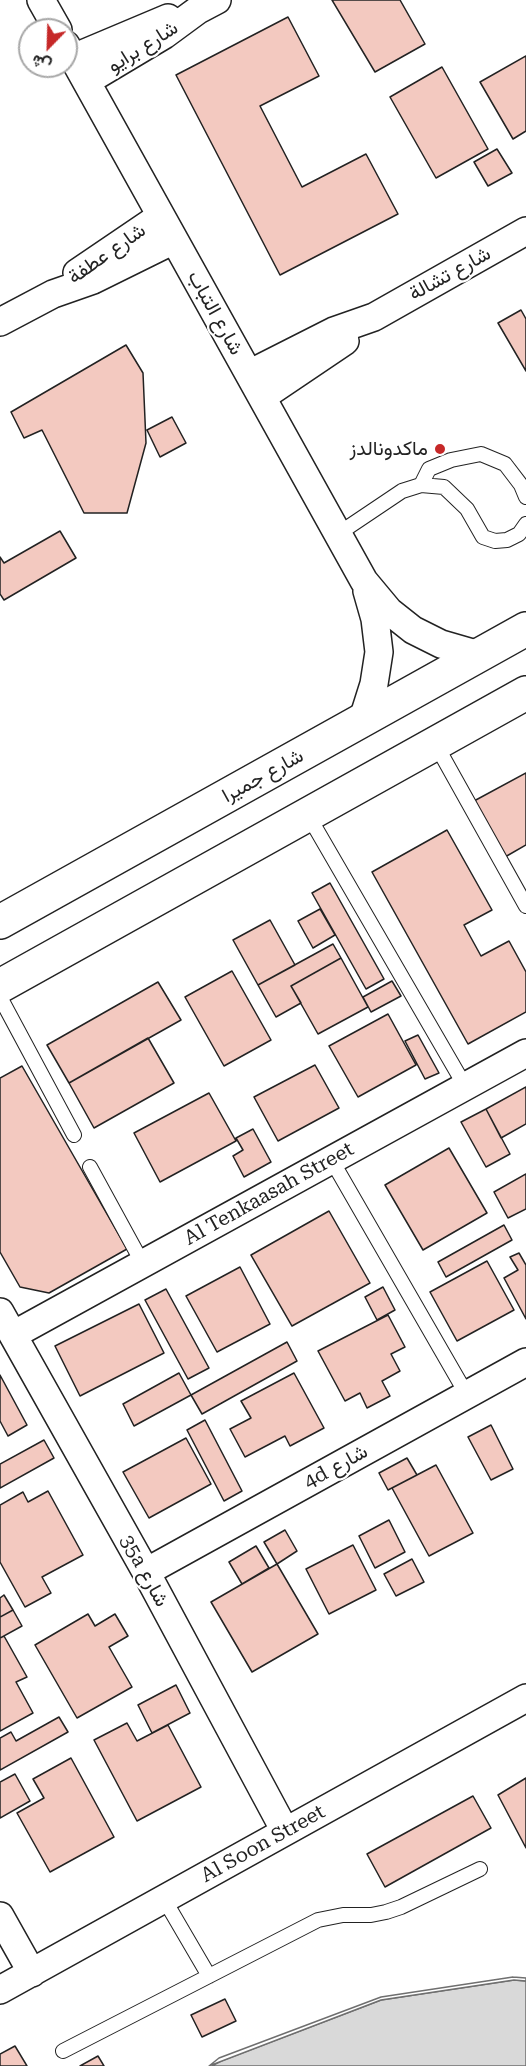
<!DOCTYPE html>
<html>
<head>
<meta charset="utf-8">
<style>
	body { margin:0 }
	#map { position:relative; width:526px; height:2066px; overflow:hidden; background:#fff; font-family:"Roboto Serif",Vazirmatn,serif }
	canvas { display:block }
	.north { position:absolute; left:18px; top:18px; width:60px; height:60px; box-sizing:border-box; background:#fff; border:2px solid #a7a7a7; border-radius:50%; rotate:203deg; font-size:16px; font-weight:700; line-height:24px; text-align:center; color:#222 }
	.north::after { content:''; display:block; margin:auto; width:21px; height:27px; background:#c62828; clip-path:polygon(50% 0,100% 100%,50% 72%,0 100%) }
</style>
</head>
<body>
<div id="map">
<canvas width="526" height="2066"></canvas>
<div class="north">ش</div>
</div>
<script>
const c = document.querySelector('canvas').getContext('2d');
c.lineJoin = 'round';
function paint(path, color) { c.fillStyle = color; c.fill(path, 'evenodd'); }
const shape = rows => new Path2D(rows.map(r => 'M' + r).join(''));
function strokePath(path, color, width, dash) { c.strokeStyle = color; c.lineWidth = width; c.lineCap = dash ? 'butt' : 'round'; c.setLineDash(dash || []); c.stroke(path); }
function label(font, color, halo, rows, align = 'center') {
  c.font = font + ' "Roboto Serif",Vazirmatn,serif'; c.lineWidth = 4.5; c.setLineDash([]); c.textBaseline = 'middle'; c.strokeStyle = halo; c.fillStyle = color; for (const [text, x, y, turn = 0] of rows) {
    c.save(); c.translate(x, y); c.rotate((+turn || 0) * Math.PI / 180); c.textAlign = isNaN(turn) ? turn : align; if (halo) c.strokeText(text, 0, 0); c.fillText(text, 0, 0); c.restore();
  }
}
const water = shape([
	[514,1980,526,1981,526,2066,212,2066,221,2061,381,2000,514,1980]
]);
paint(water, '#d9d9d9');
strokePath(water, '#6f6f6f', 1.5);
const pier = shape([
	[513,1977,526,1978,526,1981,514,1980,381,2000,209,2066,219,2058,381,1997,513,1977]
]);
paint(pier, '#fff');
strokePath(pier, '#6f6f6f', 1.5);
const building = shape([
	[332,0,400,0,425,44,375,72,332,0],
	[288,17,319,76,260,106,302,187,366,154,398,214,280,275,176,75,288,17],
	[526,56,526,131,513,139,480,82,526,56],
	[442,67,488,149,436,178,390,97,442,67],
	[497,149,512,173,488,186,474,162,497,149],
	[521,310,526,319,526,371,498,323,521,310],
	[126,345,143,373,146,443,127,513,84,513,42,430,24,438,11,412,126,345],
	[172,417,186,443,160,457,147,430,172,417],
	[60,531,76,558,4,600,0,594,0,557,4,563,60,531],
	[526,773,526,845,505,857,474,801,526,773],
	[447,830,492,910,464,925,481,956,509,941,526,972,526,1012,468,1044,372,872,447,830],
	[330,883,384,979,366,989,312,893,330,883],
	[320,909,335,935,313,948,298,921,320,909],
	[270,920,295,965,258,985,233,940,270,920],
	[333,944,341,958,291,986,301,1003,276,1017,258,985,333,944],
	[341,958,368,1007,318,1034,291,986,341,958],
	[232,971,271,1040,224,1066,185,997,232,971],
	[392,981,401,996,371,1012,363,997,392,981],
	[158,982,181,1020,69,1083,47,1045,158,982],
	[388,1014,416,1065,358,1097,329,1046,388,1014],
	[418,1035,439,1073,425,1079,405,1041,418,1035],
	[148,1038,174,1083,94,1128,69,1083,148,1038],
	[315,1065,339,1108,278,1141,254,1097,315,1065],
	[22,1066,127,1249,49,1293,20,1287,0,1252,0,1078,22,1066],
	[526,1087,526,1124,501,1138,486,1109,526,1087],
	[209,1093,236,1141,160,1182,134,1133,209,1093],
	[486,1109,510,1154,486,1167,461,1122,486,1109],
	[253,1129,271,1162,244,1177,233,1156,243,1150,236,1138,253,1129],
	[449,1148,487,1213,423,1250,385,1185,449,1148],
	[526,1174,526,1209,508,1218,494,1192,526,1174],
	[329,1211,370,1283,292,1326,251,1255,329,1211],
	[504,1225,512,1240,446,1277,438,1262,504,1225],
	[519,1253,526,1265,526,1319,504,1278,518,1270,510,1257,519,1253],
	[487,1261,514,1310,457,1341,430,1292,487,1261],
	[240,1267,270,1324,217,1352,186,1296,240,1267],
	[383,1287,395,1310,377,1320,365,1297,383,1287],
	[166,1289,209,1368,188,1379,145,1300,166,1289],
	[139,1304,164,1353,80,1396,55,1346,139,1304],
	[388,1315,405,1347,391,1354,400,1371,382,1381,390,1396,367,1408,360,1393,345,1401,318,1351,388,1315],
	[287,1342,297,1361,202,1414,191,1395,287,1342],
	[179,1373,191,1395,134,1426,123,1404,179,1373],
	[294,1373,324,1428,290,1446,285,1436,245,1457,230,1429,251,1418,241,1401,294,1373],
	[0,1375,27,1425,8,1436,0,1421,0,1375],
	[205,1420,242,1491,224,1501,187,1430,205,1420],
	[491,1425,513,1469,491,1480,468,1437,491,1425],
	[186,1438,211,1484,149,1518,123,1472,186,1438],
	[44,1440,54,1458,0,1488,0,1464,44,1440],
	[407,1458,417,1475,388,1490,379,1473,407,1458],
	[436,1465,473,1533,429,1556,392,1488,436,1465],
	[48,1491,83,1555,42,1577,51,1593,25,1607,0,1562,0,1505,23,1492,28,1502,48,1491],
	[389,1520,405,1552,375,1568,359,1536,389,1520],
	[285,1530,297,1551,277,1564,264,1542,285,1530],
	[353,1545,376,1590,329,1614,306,1569,353,1545],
	[256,1546,269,1568,242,1584,229,1562,256,1546],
	[412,1559,424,1582,396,1596,384,1574,412,1559],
	[277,1564,318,1634,252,1672,211,1602,277,1564],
	[4,1595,13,1610,0,1617,0,1598,4,1595],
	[13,1610,22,1626,0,1638,0,1617,13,1610],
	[88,1614,95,1626,115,1614,128,1636,109,1647,132,1687,77,1718,35,1645,88,1614],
	[4,1636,27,1677,16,1682,33,1713,0,1731,0,1638,4,1636],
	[176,1685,190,1713,152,1733,138,1705,176,1685],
	[59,1717,68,1732,0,1770,0,1738,11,1732,16,1741,59,1717],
	[127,1723,137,1741,168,1725,201,1787,137,1821,94,1740,127,1723],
	[71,1758,114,1837,50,1872,17,1813,44,1798,33,1779,71,1758],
	[15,1774,30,1801,0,1818,0,1782,15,1774],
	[526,1778,526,1848,498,1795,526,1778],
	[473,1796,491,1828,385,1887,367,1854,473,1796],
	[225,1999,236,2021,202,2037,191,2015,225,1999],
	[15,2046,27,2066,0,2066,0,2054,15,2046],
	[98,2056,104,2066,80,2066,98,2056]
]);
paint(building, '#f3c9c0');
strokePath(building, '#222', 1.5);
const service = shape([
	[421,485,429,469,451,460,481,454,505,464,521,485,526,497],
	[338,534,402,491,421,485,444,487,467,509,483,537,495,541,507,540,519,534,526,524],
	[435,743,526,906],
	[308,815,465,1086],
	[0,997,74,1135],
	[331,1159,467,1395],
	[90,1167,143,1264],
	[164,1899,209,1976],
	[63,2051,318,1920,343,1915,371,1915,386,1912,401,1907,480,1869]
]);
const minor = shape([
	[41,0,58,30],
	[66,45,364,581,389,611,413,630,441,644,479,655],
	[73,58,168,18],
	[87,81,164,35,198,10,217,0],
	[77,273,161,216],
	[0,322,53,294,93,280,174,240],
	[249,374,334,331,374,317,526,231],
	[262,397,345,341],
	[362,722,374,684,379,652,375,619,367,591],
	[0,1312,146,1572,285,1831],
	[13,1335,526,1053],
	[146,1572,526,1362],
	[0,1916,32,1973],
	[0,1990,526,1698]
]);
const primary = shape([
	[0,922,526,629],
	[0,986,526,693]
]);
strokePath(service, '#222', 16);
strokePath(minor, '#222', 30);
strokePath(primary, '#222', 36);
strokePath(service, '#fff', 14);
strokePath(minor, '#fff', 27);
strokePath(primary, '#fff', 33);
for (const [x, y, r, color] of [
	[440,449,6,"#c62828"]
]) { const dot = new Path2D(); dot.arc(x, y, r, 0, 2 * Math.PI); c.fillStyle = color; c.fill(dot); strokePath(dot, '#fff', 2); }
label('20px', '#222', '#fff', [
	["شارع برايو",143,47,-32],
	["شارع عطفة",107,254,-35],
	["شارع تشالة",450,274,-29],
	["شارع التباب",215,313,61],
	["شارع جميرا",263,776,-29],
	["Al Tenkaasah Street",269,1194,-29],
	["4d شارع",336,1467,-29],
	["35a شارع",144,1571,61],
	["Al Soon Street",263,1844,-29]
]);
label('20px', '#222', '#fff', [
	["ماكدونالدز",428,449]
], 'right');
</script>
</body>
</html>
